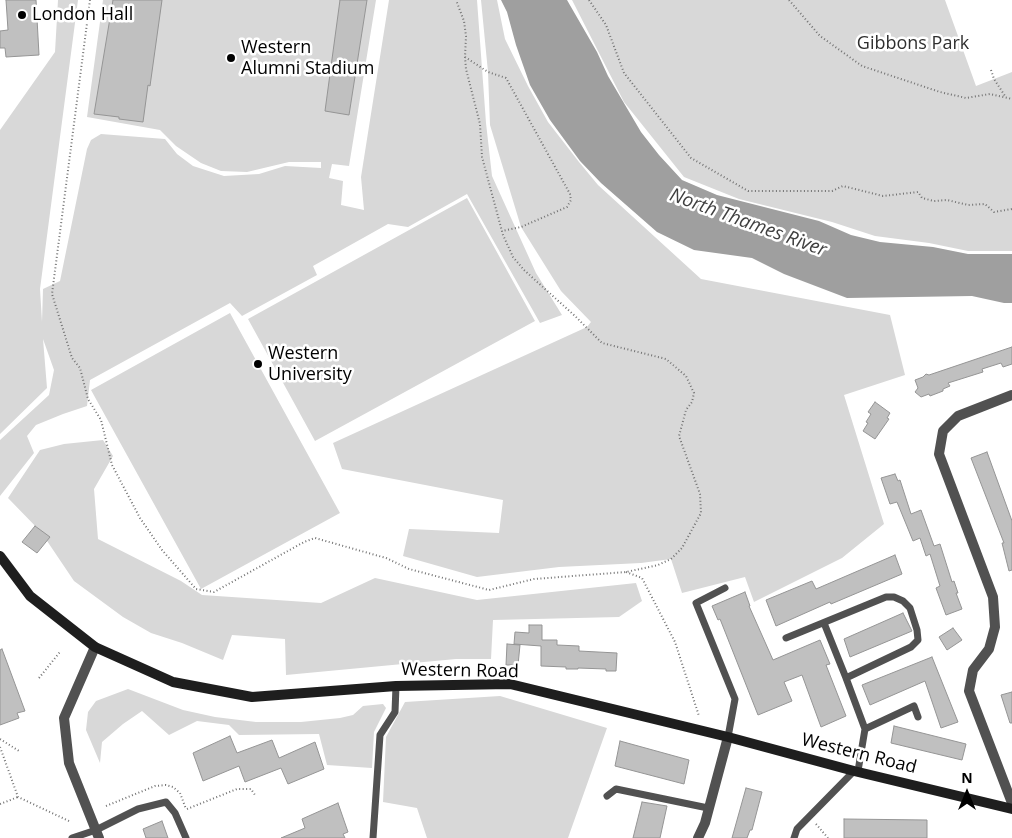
<!DOCTYPE html>
<html>
<head>
<meta charset="utf-8">
<style>
	body { margin:0 }
	#map { position:relative; width:1012px; height:838px; overflow:hidden; background:#fff; font-family:"Open Sans",sans-serif }
	canvas { display:block }
	.north { position:absolute; left:942px; top:768px; width:50px; height:50px; -webkit-text-stroke:4px #fff; paint-order:stroke; rotate:0deg; font-size:14px; font-weight:700; line-height:20px; text-align:center; color:#000 }
	.north::after { content:''; display:block; margin:auto; width:18px; height:22px; background:#000; clip-path:polygon(50% 0,100% 100%,50% 72%,0 100%) }
</style>
</head>
<body>
<div id="map">
<canvas width="1012" height="838"></canvas>
<div class="north">N</div>
</div>
<script>
const c = document.querySelector('canvas').getContext('2d');
c.lineJoin = 'round';
function paint(path, color) { c.fillStyle = color; c.fill(path, 'evenodd'); }
const shape = rows => new Path2D(rows.map(r => 'M' + r).join(''));
function strokePath(path, color, width, dash) { c.strokeStyle = color; c.lineWidth = width; c.lineCap = dash ? 'butt' : 'round'; c.setLineDash(dash || []); c.stroke(path); }
function label(font, color, halo, rows, align = 'center') {
  c.font = font + ' "Open Sans",sans-serif'; c.lineWidth = 5; c.setLineDash([]); c.textBaseline = 'middle'; c.strokeStyle = halo; c.fillStyle = color; for (const [text, x, y, turn = 0] of rows) {
    c.save(); c.translate(x, y); c.rotate((+turn || 0) * Math.PI / 180); c.textAlign = isNaN(turn) ? turn : align; if (halo) c.strokeText(text, 0, 0); c.fillText(text, 0, 0); c.restore();
  }
}
paint(shape([
	[58,0,78,0,40,289,42,322,43,289,60,281,87,149,91,140,101,134,165,139,177,154,193,166,224,176,259,174,285,166,321,168,321,162,289,162,247,172,221,171,201,163,176,146,160,130,87,117,103,0,376,0,349,166,332,164,329,178,343,181,341,205,364,210,361,177,389,0,477,0,486,123,492,176,536,273,562,315,540,323,467,194,408,227,388,224,313,266,317,275,242,316,230,303,90,380,87,406,63,414,36,425,27,436,34,453,0,496,0,440,49,395,54,370,43,339,47,388,0,434,0,130,55,52],
	[481,0,497,0,505,39,528,86,548,122,579,162,598,185,701,279,890,315,905,375,844,395,884,524,842,558,754,602,745,577,682,593,671,559,641,563,559,567,477,577,403,556,409,529,499,533,503,500,342,469,333,443,587,327,591,322,561,291,521,227,490,125,488,72],
	[572,0,945,0,976,86,1012,72,1012,251,968,251,929,243,875,236,832,222,739,199,684,177,624,102],
	[467,198,535,321,315,441,248,319],
	[230,313,340,513,201,589,91,390],
	[103,440,113,456,94,489,98,539,181,581,202,595,321,603,375,578,477,600,636,583,642,601,619,617,493,620,491,659,456,659,286,675,285,639,232,635,223,660,182,643,151,633,123,617,74,581,41,532,8,498,40,450,64,444],
	[128,689,183,710,215,717,256,722,301,722,340,718,353,715,363,706,383,704,386,708,374,732,372,768,327,765,319,734,239,735,229,725,197,721,169,735,142,711,123,724,102,742,100,763,86,730,88,712,96,701],
	[500,696,607,728,568,838,427,838,417,808,383,802,386,737,405,702]
]), '#d8d8d8');
paint(shape([
	[501,0,567,0,597,52,608,76,641,132,659,155,682,180,717,195,819,221,851,235,880,242,933,247,968,254,1012,254,1012,303,1004,303,972,296,847,298,784,274,752,258,694,250,657,232,601,183,580,161,550,120,530,85,516,45,507,12]
]), '#9f9f9f');
const building = shape([
	[6,0,36,0,39,55,6,57,5,48,0,48,0,31,8,30,6,0],
	[113,0,162,0,150,86,148,85,143,122,119,119,119,117,94,114,113,0],
	[340,0,367,0,349,115,325,111,340,0],
	[1012,347,1012,364,1003,367,1001,363,982,369,983,372,948,383,950,386,943,389,943,391,930,396,929,394,921,397,915,392,918,388,915,380,923,377,926,374,929,375,1012,347],
	[875,402,890,413,887,418,889,419,875,439,863,431,868,423,866,422,871,414,868,412,875,402],
	[987,452,1012,521,1012,570,1009,571,1002,543,1004,543,971,458,987,452],
	[895,474,898,481,900,480,911,514,921,510,934,546,940,544,952,582,954,581,958,593,956,593,962,609,946,615,936,588,940,586,930,554,926,556,920,538,913,541,897,502,890,504,881,478,895,474],
	[35,526,50,537,37,553,22,542,35,526],
	[895,555,902,574,831,604,830,602,776,626,766,600,812,581,816,589,895,555],
	[745,592,750,606,749,606,773,660,820,640,830,664,826,665,846,716,821,727,802,675,784,682,792,701,758,715,720,619,718,620,712,606,745,592],
	[903,613,912,631,850,657,844,639,903,613],
	[529,625,542,625,542,640,557,640,557,645,579,646,579,651,617,653,616,671,606,671,606,669,578,668,578,669,566,669,566,667,541,666,541,646,514,644,515,632,529,633,529,625],
	[953,628,962,640,947,650,939,637,953,628],
	[507,644,520,645,518,665,506,665,507,644],
	[2,649,25,711,17,713,19,718,0,725,0,650,2,649],
	[932,657,958,722,941,728,925,681,870,705,862,685,932,657],
	[1012,692,1012,723,1010,723,1001,695,1012,692],
	[894,726,966,744,962,760,891,743,894,726],
	[230,736,237,753,272,740,279,758,315,742,324,769,288,784,281,768,245,782,239,766,203,781,193,753,230,736],
	[620,741,689,760,684,784,615,766,620,741],
	[746,788,762,792,752,830,750,830,747,838,732,838,746,788],
	[642,802,667,806,660,838,633,838,642,802],
	[338,803,348,832,343,834,345,838,281,838,305,828,302,819,338,803],
	[844,819,927,820,927,838,844,838,844,819],
	[162,821,168,838,146,838,143,829,162,821]
]);
paint(building, '#c0c0c0');
strokePath(building, '#959595', 1);
strokePath(shape([
	[90,0,52,294,72,358,80,368,88,399,101,420,112,465,140,518,162,550,196,589,214,592,304,542,315,538,386,558,409,569,489,590,534,579,626,572,658,565,671,559,682,548,701,513,700,494,679,436,686,410,692,402,694,393,686,376,666,359,602,343,575,316,524,270,513,257,503,235,482,157,480,124,466,69,465,57,466,36,464,21,456,0],
	[589,0,606,25,624,73,691,158,748,191,832,191,843,186,883,196,918,192,922,198,934,201,947,200,968,205,985,204,994,212,1012,209],
	[789,0,820,36,862,66,940,92,966,98,990,94,1012,99],
	[465,57,488,72,506,78,570,194,571,200,567,207,521,227,502,231],
	[991,70,994,79,1005,96],
	[626,572,642,578,675,642,699,716],
	[39,678,60,652],
	[0,739,19,751],
	[0,747,18,797,69,821],
	[0,804,18,797],
	[106,806,155,786,166,785,173,787,180,793,186,809],
	[187,809,237,789,251,789,255,795],
	[816,824,828,838]
]), '#737373', 2, [1, 2.5]);
strokePath(shape([
	[725,588,696,603,735,699,728,737],
	[786,638,886,597,894,597,903,601,910,608,917,630,918,640,911,647,846,678,824,623],
	[846,678,865,729,858,771],
	[865,729,914,706,918,717],
	[607,796,616,789,708,808],
	[72,838,96,830,138,809,166,802,175,813,186,838],
	[373,838,380,735,395,712,396,686],
	[794,838,797,829,854,771]
]), '#515151', 7);
strokePath(shape([
	[1012,395,958,416,943,431,939,454,993,597,995,627,989,649,973,670,969,691,1012,803],
	[698,838,705,823,728,737]
]), '#515151', 10);
strokePath(shape([
	[95,647,64,718,69,763,99,838]
]), '#515151', 10);
strokePath(shape([
	[0,556,30,596,95,647,173,682,252,697,396,686,510,684,728,737,854,771,1012,809]
]), '#1e1e1e', 10);
for (const [x, y, r, color] of [
	[22,15,5,"#000"],
	[231,58,5,"#000"],
	[258,364,5,"#000"]
]) { const dot = new Path2D(); dot.arc(x, y, r, 0, 2 * Math.PI); c.fillStyle = color; c.fill(dot); strokePath(dot, '#fff', 2); }
label('18px', '#000', '#fff', [
	["London Hall",32,15],
	["Western",241,48],
	["Alumni Stadium",241,69],
	["Western",268,354],
	["University",268,375]
], 'left');
label('18px', '#2f2f2f', '#fff', [
	["Gibbons Park",913,44]
]);
label('18px', '#000', '#fff', [
	["Western Road",460,671,1],
	["Western Road",859,754,14]
]);
label('italic 19px', '#404040', '#fff', [
	["North Thames River",748,223,20]
]);
</script>
</body>
</html>
